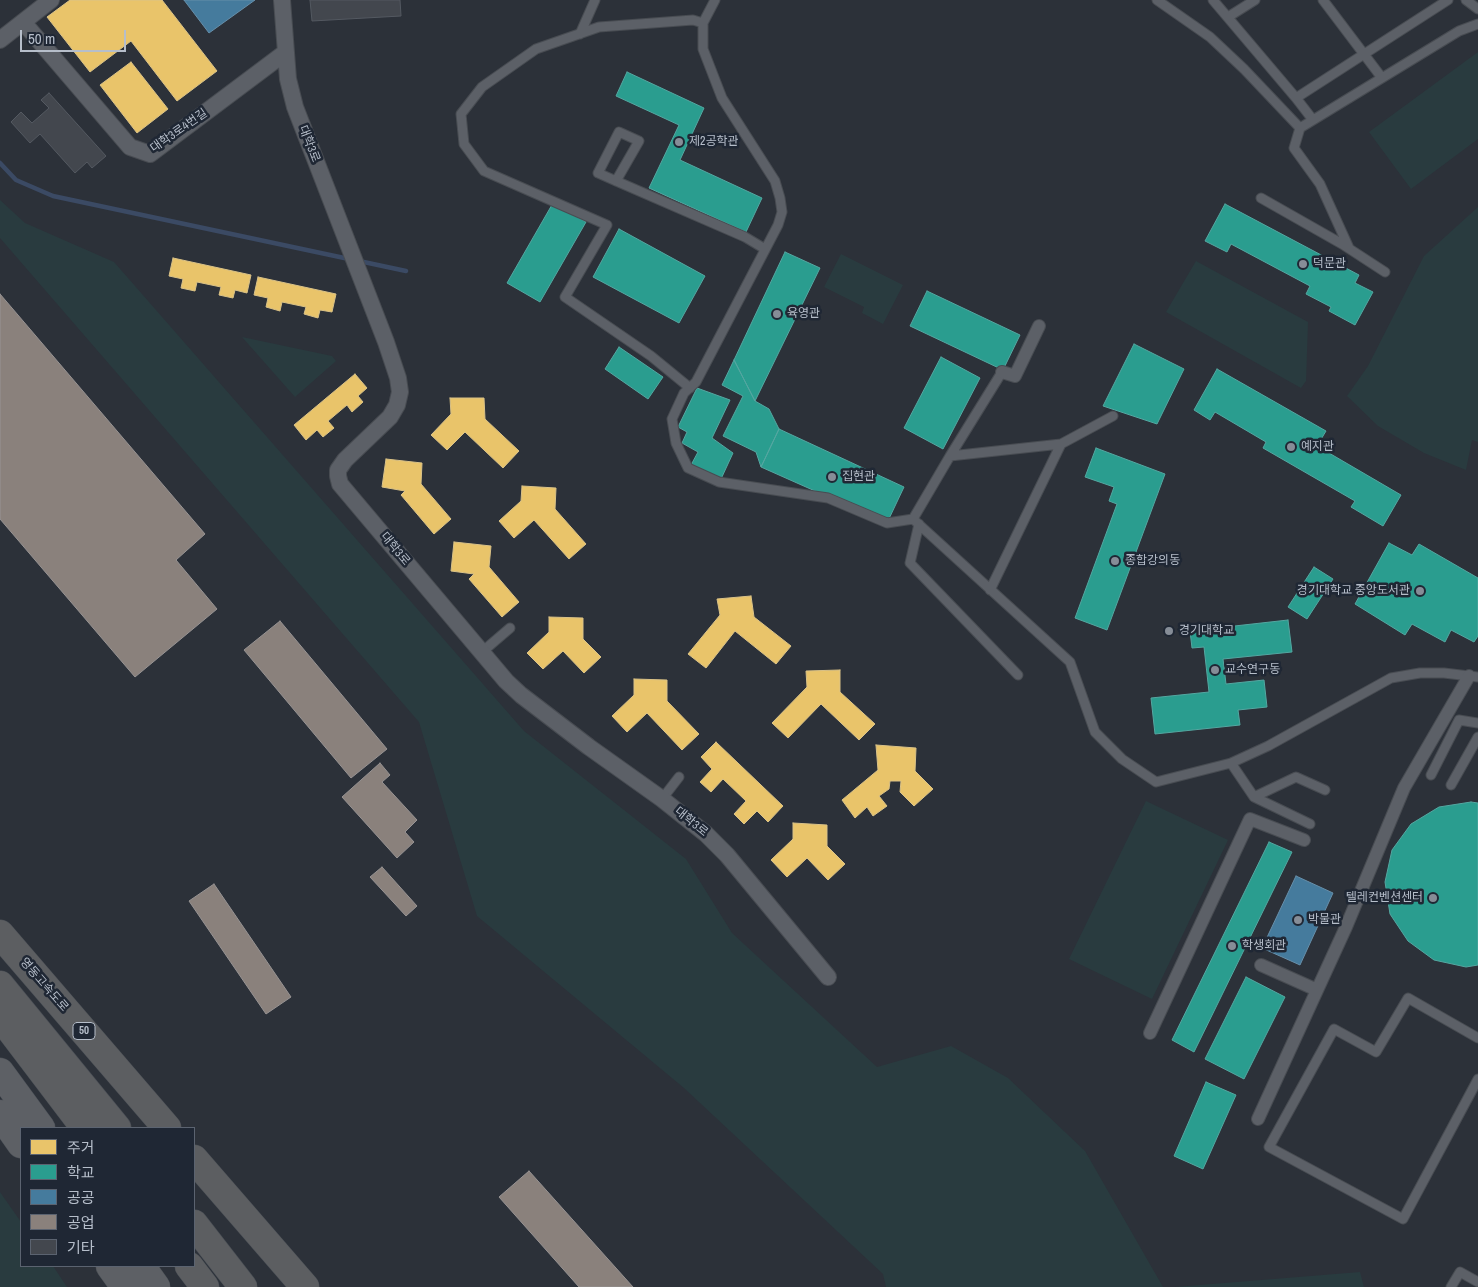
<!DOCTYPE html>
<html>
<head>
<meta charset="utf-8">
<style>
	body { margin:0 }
	#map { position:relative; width:1478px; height:1287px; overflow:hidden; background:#2c3139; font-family:"Archivo Narrow","Noto Sans KR",sans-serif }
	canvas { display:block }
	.legend { position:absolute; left:20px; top:1127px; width:175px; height:140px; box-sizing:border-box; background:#1f2734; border:1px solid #5b6370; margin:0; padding:6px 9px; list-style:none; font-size:15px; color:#b6beca }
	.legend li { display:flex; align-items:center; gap:10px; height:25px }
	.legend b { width:25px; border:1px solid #5b6370 }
	.scale { position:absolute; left:20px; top:30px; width:106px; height:22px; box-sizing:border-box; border:2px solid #b6beca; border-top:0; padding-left:6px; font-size:15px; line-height:18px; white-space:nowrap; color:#b6beca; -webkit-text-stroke:4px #1f2734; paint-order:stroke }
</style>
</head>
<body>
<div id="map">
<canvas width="1478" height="1287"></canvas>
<ul class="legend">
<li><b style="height:14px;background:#e9c46a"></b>주거</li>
<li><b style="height:14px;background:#2a9d8f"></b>학교</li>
<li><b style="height:14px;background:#457b9d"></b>공공</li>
<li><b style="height:14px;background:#8a817c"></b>공업</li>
<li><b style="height:14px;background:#43474e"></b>기타</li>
</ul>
<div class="scale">50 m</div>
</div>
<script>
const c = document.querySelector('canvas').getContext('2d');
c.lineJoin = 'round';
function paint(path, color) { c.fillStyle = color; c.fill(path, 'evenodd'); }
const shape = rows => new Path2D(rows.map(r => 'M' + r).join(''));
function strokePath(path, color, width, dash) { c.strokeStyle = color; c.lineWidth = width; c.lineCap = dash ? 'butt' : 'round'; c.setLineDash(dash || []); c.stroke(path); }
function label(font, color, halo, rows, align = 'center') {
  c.font = font + ' "Archivo Narrow","Noto Sans KR",sans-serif'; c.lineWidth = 5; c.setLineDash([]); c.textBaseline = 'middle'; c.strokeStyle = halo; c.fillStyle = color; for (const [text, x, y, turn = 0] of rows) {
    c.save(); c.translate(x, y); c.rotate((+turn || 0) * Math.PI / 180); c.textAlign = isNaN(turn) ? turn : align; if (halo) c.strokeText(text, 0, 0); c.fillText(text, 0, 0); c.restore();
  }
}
paint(shape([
	[1478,52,1478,139,1411,189,1369,132],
	[0,200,25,223,114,262,524,731,686,859,732,933,877,1067,951,1046,1008,1078,1085,1151,1163,1287,886,1287,883,1274,684,1088,477,916,419,722,0,238],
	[1478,207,1478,442,1472,440,1466,470,1424,453,1378,426,1347,396,1368,366,1424,256],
	[841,254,903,285,883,324,862,313,864,307,824,287],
	[1196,261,1308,322,1306,381,1301,388,1166,312],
	[242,337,332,356,336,361,295,397],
	[1146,801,1228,840,1152,999,1069,959],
	[0,1192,21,1222,21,1266,53,1266,67,1287,0,1287],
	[1360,1272,1364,1287,1175,1287]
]), '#293b3f');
const homes = shape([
	[70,0,162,0,217,71,177,101,131,41,90,72,47,17,70,0],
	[131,62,168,109,137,133,100,85,131,62],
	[173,258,251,275,247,293,235,290,233,298,219,295,221,287,197,282,195,291,181,288,183,279,169,276,173,258],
	[258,277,336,294,332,312,320,310,318,318,304,314,306,307,282,302,280,311,266,307,268,298,254,295,258,277],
	[355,374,367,388,358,396,363,402,352,412,347,405,328,421,334,428,323,437,317,430,306,440,294,425,355,374],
	[450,398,484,398,485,419,519,451,503,468,465,432,447,450,431,435,451,414,450,398],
	[386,459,422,463,421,484,451,519,434,534,401,495,405,491,382,487,386,459],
	[522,486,556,488,555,509,586,544,569,559,534,520,514,538,499,521,521,501,522,486],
	[454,542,491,546,489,567,519,602,502,617,469,579,474,574,451,571,454,542],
	[751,596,754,617,791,646,776,664,735,631,706,668,688,654,720,615,717,599,751,596],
	[549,617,583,618,583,639,601,657,584,673,563,651,543,669,527,653,549,632,549,617],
	[840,670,840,692,875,724,859,740,821,704,788,738,772,723,807,687,806,671,840,670],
	[634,679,667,680,667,701,699,734,682,750,647,713,627,732,612,716,634,695,634,679],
	[716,742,783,806,768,822,757,811,744,824,734,814,746,801,723,779,711,792,700,782,712,769,701,757,716,742],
	[876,745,916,748,915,771,933,789,914,806,900,792,901,781,890,781,889,789,879,796,887,806,873,816,867,807,855,818,842,800,878,770,876,745],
	[793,823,827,825,827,846,845,864,828,880,807,858,787,877,771,860,793,839,793,823]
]);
paint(homes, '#e9c46a');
strokePath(homes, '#dac287', 1);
const schools = shape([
	[627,72,704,108,680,160,762,198,746,232,649,188,679,125,616,96,627,72],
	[553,203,586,222,540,302,507,283,553,203],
	[1225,204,1359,275,1355,283,1373,292,1355,325,1329,311,1331,307,1306,294,1310,286,1231,244,1227,252,1205,241,1225,204],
	[619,229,705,276,679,323,593,277,619,229],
	[785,252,820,268,755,401,734,360,785,252],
	[927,291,1020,335,1003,370,910,326,927,291],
	[1134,344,1184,369,1157,424,1103,406,1134,344],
	[619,347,663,377,648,399,605,369,619,347],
	[941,357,980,378,943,449,904,428,941,357],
	[734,360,755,401,769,409,779,429,761,467,756,452,723,436,743,396,722,385,734,360],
	[1217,369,1326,431,1317,446,1401,495,1383,526,1351,507,1355,501,1263,448,1266,442,1215,412,1210,420,1194,410,1217,369],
	[697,388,730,400,712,438,733,453,721,479,691,465,698,452,682,443,687,432,678,427,697,388],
	[779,429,904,487,887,523,761,467,779,429],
	[1096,448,1165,474,1107,630,1075,618,1117,504,1109,501,1114,487,1085,477,1096,448],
	[1389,543,1412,555,1419,544,1478,578,1478,636,1474,642,1451,630,1445,642,1412,624,1405,635,1355,604,1389,543],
	[1314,567,1333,579,1307,619,1288,607,1314,567],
	[1288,620,1292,652,1223,659,1226,684,1264,680,1267,707,1238,710,1240,725,1155,734,1151,698,1209,692,1204,647,1192,648,1190,631,1288,620],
	[1471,802,1478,803,1478,965,1466,967,1434,960,1408,941,1390,914,1385,882,1392,850,1411,824,1439,807,1471,802],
	[1269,842,1292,852,1194,1052,1172,1040,1269,842],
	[1246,977,1285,997,1244,1079,1205,1059,1246,977],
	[1206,1082,1236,1095,1203,1169,1174,1156,1206,1082]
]);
paint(schools, '#2a9d8f');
strokePath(schools, '#54a7a1', 1);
const public = shape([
	[184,0,255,0,209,33,184,0],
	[1296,876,1333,893,1300,965,1262,948,1296,876]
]);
paint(public, '#457b9d');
strokePath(public, '#678faa', 1);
const industry = shape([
	[0,294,205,534,176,560,217,609,135,677,0,519,0,294],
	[280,621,387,749,351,778,244,650,280,621],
	[380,763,390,775,382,782,417,820,405,832,414,842,397,858,342,797,380,763],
	[382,867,417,906,406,916,370,877,382,867],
	[214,884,291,997,266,1014,189,901,214,884],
	[529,1171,633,1287,579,1287,499,1197,529,1171]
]);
paint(industry, '#8a817c');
strokePath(industry, '#979393', 1);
strokePath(shape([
	[0,163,16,180,53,196,349,259],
	[359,261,406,271]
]), '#3b4a64', 4.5);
const building = shape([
	[310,0,400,0,401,16,312,21,310,0],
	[49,93,106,156,92,168,87,162,75,173,40,134,30,143,11,122,21,112,32,123,49,108,41,100,49,93]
]);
paint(building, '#43474e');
strokePath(building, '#545961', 1);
const service = shape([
	[715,0,703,23,703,49,722,98,775,181,780,198,782,212,778,225,696,382,684,393,672,419,676,443,688,468,719,482,828,498,887,523,913,519,1070,662,1095,732,1122,759,1156,782,1231,763,1268,746,1391,678,1420,673,1444,673,1478,677],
	[1157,0,1210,37,1244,69,1300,128,1459,31,1478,24],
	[1213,0,1296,98,1448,0],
	[1323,0,1382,78],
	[1466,0,1478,9],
	[1228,17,1255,0],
	[580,34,595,0],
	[1296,98,1313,120],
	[1300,128,1294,148,1320,184,1349,248],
	[616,181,639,141,619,132,598,173,616,181,745,237,765,249],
	[1261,198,1342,244,1385,272],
	[690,388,651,356,565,297,607,225,484,171,464,144,461,114,482,87,536,49,599,27,693,20,703,23],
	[950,456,1002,372],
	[913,519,950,456,1061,444,1113,416],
	[919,524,910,563,1018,675],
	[990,590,1061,444],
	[482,652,510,628],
	[1231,763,1254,797,1310,824],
	[1431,775,1459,720,1478,723],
	[1451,785,1478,737],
	[1254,797,1296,777,1325,790],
	[662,799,679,777],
	[1478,1038,1408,998,1376,1052,1334,1029,1269,1147,1403,1219,1478,1079],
	[1451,1287,1460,1272,1478,1282]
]);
const pedestrian = shape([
	[1002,372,1015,376,1039,326],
	[1261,965,1317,990],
	[1150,1033,1250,819,1304,840],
	[1258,1119,1346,927,1404,788,1469,676]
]);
const minor = shape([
	[282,0,288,79,295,107,386,342,398,378,400,392,397,405,390,417,345,460,338,470,338,476,340,484,506,681,521,695,589,747,662,799,706,834,727,855,828,977],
	[23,22,130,147,150,154,286,52],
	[0,40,51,0]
]);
const trunk = shape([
	[0,1072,41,1128],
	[0,1114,21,1144],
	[110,1266,125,1287],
	[141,1266,156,1287]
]);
const motorway = shape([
	[0,934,167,1128],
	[0,985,117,1128],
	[0,1016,85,1128],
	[194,1159,305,1287],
	[194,1224,243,1287],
	[189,1266,205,1287]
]);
strokePath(service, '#484c52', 11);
strokePath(pedestrian, '#484c52', 14);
strokePath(minor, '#484c52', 18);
strokePath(trunk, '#494e55', 29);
strokePath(motorway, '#494e55', 29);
strokePath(service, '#5c6067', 9);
strokePath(pedestrian, '#5c6067', 12);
strokePath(minor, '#5c6067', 16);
strokePath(trunk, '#5d6065', 28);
strokePath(motorway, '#5c5e61', 28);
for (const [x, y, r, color] of [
	[679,142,5,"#868d97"],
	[1303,264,5,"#868d97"],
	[777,314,5,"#868d97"],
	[1291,447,5,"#868d97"],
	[832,477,5,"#868d97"],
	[1115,561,5,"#868d97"],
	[1420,591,5,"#868d97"],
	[1169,631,5,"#868d97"],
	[1215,670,5,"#868d97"],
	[1433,898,5,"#868d97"],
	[1298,920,5,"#868d97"],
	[1232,946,5,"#868d97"]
]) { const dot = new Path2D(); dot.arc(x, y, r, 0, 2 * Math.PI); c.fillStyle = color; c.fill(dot); strokePath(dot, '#1f2734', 2); }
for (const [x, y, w] of [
	[84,1031,22]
]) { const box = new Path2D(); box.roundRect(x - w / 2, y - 8.5, w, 17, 4); c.fillStyle = '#1f2734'; c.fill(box); strokePath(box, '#b6beca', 1); }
label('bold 11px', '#b6beca', null, [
	["50",84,1031]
]);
label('12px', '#b6beca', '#1f2734', [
	["대학3로4번길",179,131,-35],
	["대학3로",309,144,69],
	["대학3로",395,549,50],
	["대학3로",691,822,39],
	["영동고속도로",44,985,49]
]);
label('12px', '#b6beca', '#1f2734', [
	["제2공학관",689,142],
	["덕문관",1313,264],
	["육영관",787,314],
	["예지관",1301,447],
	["집현관",842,477],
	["종합강의동",1125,561],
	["경기대학교 중앙도서관",1410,591,"right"],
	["경기대학교",1179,631],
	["교수연구동",1225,670],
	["텔레컨벤션센터",1423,898,"right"],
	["박물관",1308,920],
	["학생회관",1242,946]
], 'left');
</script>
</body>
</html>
